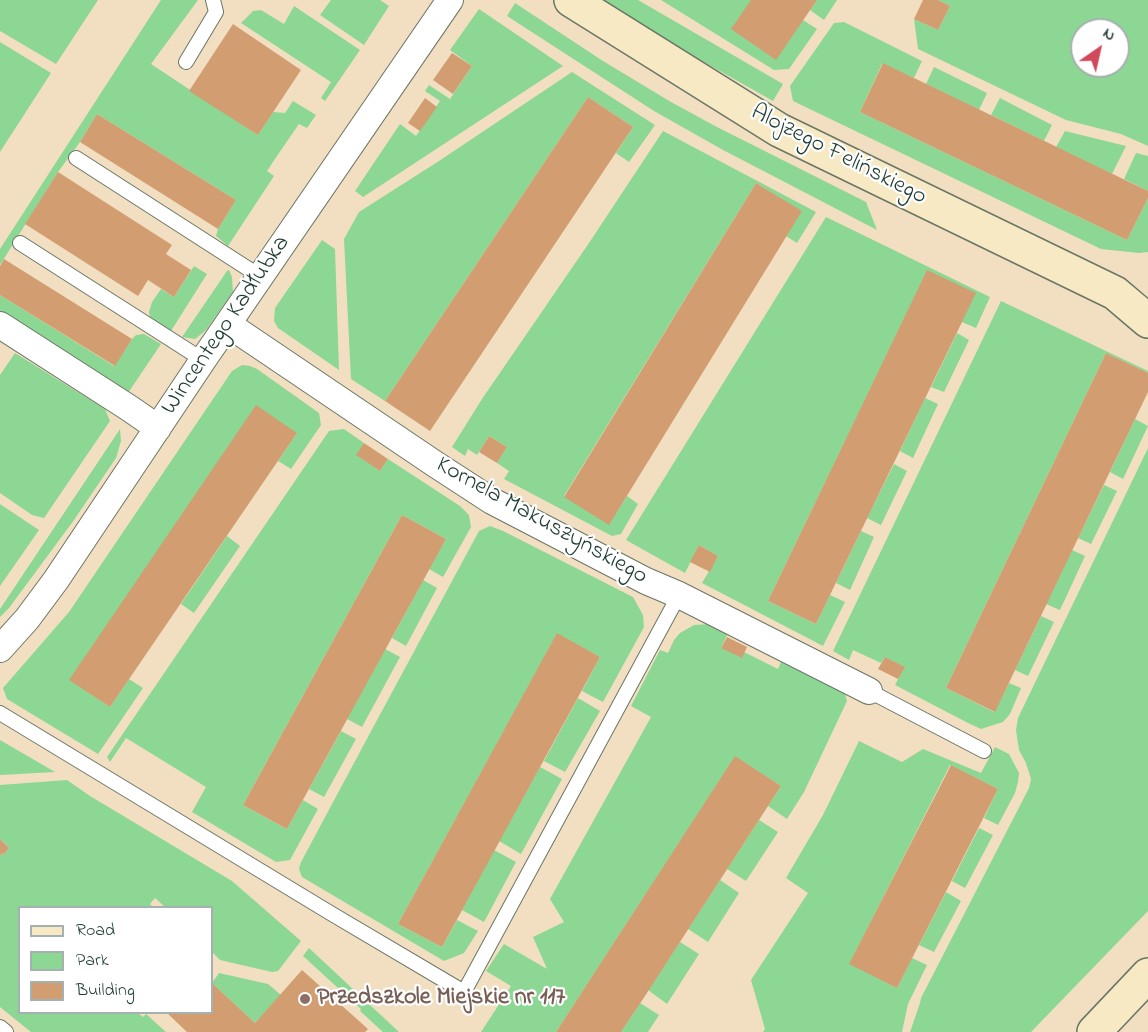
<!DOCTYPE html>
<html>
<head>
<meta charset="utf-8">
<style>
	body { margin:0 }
	#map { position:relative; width:1148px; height:1032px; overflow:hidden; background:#f2dfc1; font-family:"Indie Flower",sans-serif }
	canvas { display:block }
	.legend { position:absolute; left:18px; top:906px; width:195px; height:108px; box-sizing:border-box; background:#fff; border:2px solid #a5b1ae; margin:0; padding:8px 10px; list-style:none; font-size:18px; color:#1f3d34 }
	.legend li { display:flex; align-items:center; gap:12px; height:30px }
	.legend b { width:30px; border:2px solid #a5b1ae }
	.north { position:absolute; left:1070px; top:18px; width:60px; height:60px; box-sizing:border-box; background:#fff; border:2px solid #a5b1ae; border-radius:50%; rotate:34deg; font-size:16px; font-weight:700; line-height:24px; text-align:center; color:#1f3d34 }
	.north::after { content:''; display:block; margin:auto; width:21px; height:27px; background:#d1495b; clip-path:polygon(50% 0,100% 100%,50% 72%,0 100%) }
</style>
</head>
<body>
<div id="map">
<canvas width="1148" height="1032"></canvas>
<ul class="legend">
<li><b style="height:8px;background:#f7e9c3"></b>Road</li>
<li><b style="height:16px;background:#8cd793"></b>Park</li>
<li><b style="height:16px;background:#d29e71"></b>Building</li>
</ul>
<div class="north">N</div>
</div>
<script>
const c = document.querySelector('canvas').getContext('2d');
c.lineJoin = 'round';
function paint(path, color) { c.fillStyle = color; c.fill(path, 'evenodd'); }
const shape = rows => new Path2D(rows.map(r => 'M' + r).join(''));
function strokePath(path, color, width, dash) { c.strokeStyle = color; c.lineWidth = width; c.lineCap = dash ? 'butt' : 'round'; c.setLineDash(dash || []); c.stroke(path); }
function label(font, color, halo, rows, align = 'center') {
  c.font = font + ' "Indie Flower",sans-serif'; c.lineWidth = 4.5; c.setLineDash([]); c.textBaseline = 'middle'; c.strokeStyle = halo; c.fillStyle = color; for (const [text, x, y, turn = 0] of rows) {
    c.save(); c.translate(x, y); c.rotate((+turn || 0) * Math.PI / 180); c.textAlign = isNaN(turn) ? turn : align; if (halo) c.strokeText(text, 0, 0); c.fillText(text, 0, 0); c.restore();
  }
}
paint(shape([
	[0,0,98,0,56,64,0,31],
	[161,0,198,0,151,64,258,135,273,112,285,113,293,101,316,115,307,128,299,124,279,153,267,171,274,176,228,246,216,236,218,229,236,200,97,114,80,142,58,172,0,265,0,249],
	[331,0,380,0,389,6,364,45,320,15],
	[603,0,638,0,783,84,773,101,649,31],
	[661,0,751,0,803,20,817,29,789,69,774,70],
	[817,0,837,0,824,20,810,10],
	[938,0,1148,0,1148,146,1121,134,1066,120,918,49,914,19,938,30,950,6],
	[1082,30,1118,30,1118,66,1082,66],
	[515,3,603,61,671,102,717,127,866,202,877,230,723,150,654,111,507,16],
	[294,6,360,50,325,101,321,98,331,82,241,23,253,11,261,10,284,24],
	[479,9,563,66,363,197,355,191,400,124,416,136,440,101,425,91,429,85,450,99,472,66,450,50],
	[844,22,922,61,914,78,882,64,860,112,1127,240,1148,198,1148,252,1139,253,1101,249,793,101,790,86,834,23],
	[0,42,51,73,0,152],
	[934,67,987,93,979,110,926,84],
	[572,72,655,125,629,162,616,153,633,127,588,97,385,401,351,379,344,239,359,212,439,161],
	[1000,98,1052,125,1044,141,991,115],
	[663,131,816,212,797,243,786,236,801,211,756,183,564,496,609,524,627,496,638,504,621,534,612,536,504,479,509,471,497,463,507,447,489,436,477,455,468,449,465,456,452,447,482,399,589,243],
	[1065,131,1126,146,1112,174,1056,147],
	[1136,153,1148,156,1148,191,1124,179],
	[826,217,990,297,976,328,962,322,927,271,768,601,816,624,830,595,845,602,823,646,702,583,718,556,699,545,685,573,626,540],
	[322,240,335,249,339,370,278,328,274,321,275,308],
	[194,266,207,274,171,331,150,317,149,312,152,302,161,289,174,297],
	[229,270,232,277,233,292,206,330,195,339,182,337,227,271],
	[0,295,114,366,132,339,136,335,144,334,161,344,128,393,0,315],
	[1001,301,1148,371,1148,373,1106,353,946,688,994,712,1009,683,1021,688,1010,714,1003,722,981,729,968,723,895,685,904,667,885,657,881,663,853,650,849,660,833,651],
	[957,333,969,340,944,392,931,387],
	[15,353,105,409,110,421,44,518,32,515,0,493,0,375],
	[242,365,250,366,257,369,319,413,321,425,291,469,278,461,297,433,70,680,110,707,129,679,143,688,98,754,7,699,3,688,69,612,232,371],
	[925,398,938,404,913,458,900,451],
	[1135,419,1148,426,1123,479,1110,472],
	[120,429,121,441,116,458,74,520,9,608,0,617,0,609],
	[344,429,364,443,357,455,380,471,388,459,460,506,469,515,471,527,443,577,429,569,446,539,402,515,243,805,287,829,303,800,318,809,290,860,276,862,192,812,206,787,126,738,110,762,107,757,329,431],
	[1148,448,1148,911,1031,1032,910,1032,920,1003,921,998,1029,788,1031,779,1026,763,1019,750,1016,730,1018,718],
	[894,464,907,471,881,525,867,518],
	[1104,485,1117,491,1091,544,1078,538],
	[0,504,39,530,0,586],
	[490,526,503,531,633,597,643,615,644,627,603,702,582,691,600,657,557,634,398,924,442,947,457,920,478,931,464,953,444,961,302,877,299,869,301,862,369,735,479,531],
	[861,531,874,537,850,590,836,583],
	[227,536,240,546,194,613,181,604],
	[1072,550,1085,556,1060,610,1046,604],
	[423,580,437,588,406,646,392,638],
	[1041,616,1054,622,1028,676,1015,670],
	[710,624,728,633,721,648,744,652,778,669,781,662,845,694,847,701,804,792,787,819,768,806,781,786,735,757,556,1032,481,1032,511,986,486,971,504,944,547,969,533,937,564,922,550,899,651,717,631,706,660,650,668,653,674,640,680,633,694,625],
	[385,649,400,657,362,727,347,719],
	[578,698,600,711,565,772,544,761],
	[341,731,356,739,324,797,309,789],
	[0,740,55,772,0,775],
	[859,741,902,762,923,749,981,773,995,747,1009,754,1019,773,1018,782,1015,793,998,825,984,818,998,789,950,765,850,963,897,988,912,958,927,965,908,1004,902,1032,763,1032,765,1029,751,980,808,893,786,878,823,815],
	[540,767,562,779,521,854,499,841],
	[67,780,90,796,232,881,301,941,278,971,272,972,220,960,212,952,212,908,165,907,155,898,150,904,153,907,20,908,20,1012,138,1013,143,1017,146,1014,166,1032,31,1032,0,1007,0,856,2,853,3,855,9,848,0,839,0,785],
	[759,820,778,832,746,881,727,869],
	[979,828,993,835,965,888,952,881],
	[494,850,516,862,484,922,462,910],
	[720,880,739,893,708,942,688,929],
	[946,892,961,901,934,952,919,945],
	[680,942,699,954,667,1004,648,990],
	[309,948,399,1032,383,1032,360,1011,361,1009,303,956],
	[219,973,268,984,281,995,255,1023,212,983],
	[640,1003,659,1015,648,1032,621,1032]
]), '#8cd793');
paint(shape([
	[751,0,817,0,776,60,731,29],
	[923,0,938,0,950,6,938,30,914,19],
	[233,24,301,70,258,135,189,91],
	[452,53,472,66,453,94,433,80],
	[883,63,1148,191,1148,198,1127,240,860,112],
	[588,97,633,127,430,431,385,401],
	[425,98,437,107,420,131,408,123],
	[97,114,236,200,218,229,80,142],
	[58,172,172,245,166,254,191,270,174,297,148,280,138,296,25,224],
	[756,183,802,211,609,525,564,497],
	[4,259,132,339,115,366,0,295,0,266],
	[927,270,976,293,816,624,768,601],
	[1106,353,1148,373,1148,392,995,712,946,688],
	[256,405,297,433,110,707,69,680],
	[489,436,507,447,497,463,479,452],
	[364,443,388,459,380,471,356,455],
	[402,515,446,539,287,829,243,805],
	[699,545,718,556,710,572,690,562],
	[557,633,600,657,442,947,398,924],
	[727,637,747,647,742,658,721,648],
	[885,657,905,667,898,679,878,669],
	[735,756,781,786,645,996,621,1032,556,1032],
	[951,765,998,789,897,988,849,964],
	[0,839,9,848,3,855,2,853,0,856],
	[302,970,368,1029,365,1032,187,1032,166,1012,212,1012,212,983,255,1023]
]), '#d29e71');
const lane = shape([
	[186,62,216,12,213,0],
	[76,158,261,277],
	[20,243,203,360],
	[869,691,984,751],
	[0,713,332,914,464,992,679,595],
	[0,1027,6,1032]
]);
const street = shape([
	[0,325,129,408,158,428],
	[229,325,435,464,492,501,646,581,679,595,869,691],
	[0,649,27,619,56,580,203,360,450,0]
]);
const secondary = shape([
	[571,0,779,130,1115,293,1148,321],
	[1094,1032,1148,975]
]);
strokePath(lane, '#697665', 16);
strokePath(street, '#697665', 28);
strokePath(secondary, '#697665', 36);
strokePath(lane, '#fff', 14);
strokePath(street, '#fff', 26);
strokePath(secondary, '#f7e9c3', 33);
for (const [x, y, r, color] of [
	[305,999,6,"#8d6e63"]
]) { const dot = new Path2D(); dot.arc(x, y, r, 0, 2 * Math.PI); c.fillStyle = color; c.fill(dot); strokePath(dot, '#fff', 2); }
label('24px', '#1f3d34', '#fff', [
	["Alojzego Felińskiego",838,156,27],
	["Wincentego Kadłubka",227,326,-56],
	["Kornela Makuszyńskiego",541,522,29]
]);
label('bold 24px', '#785e54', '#fff', [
	["Przedszkole Miejskie nr 117",317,999]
], 'left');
</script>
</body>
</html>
